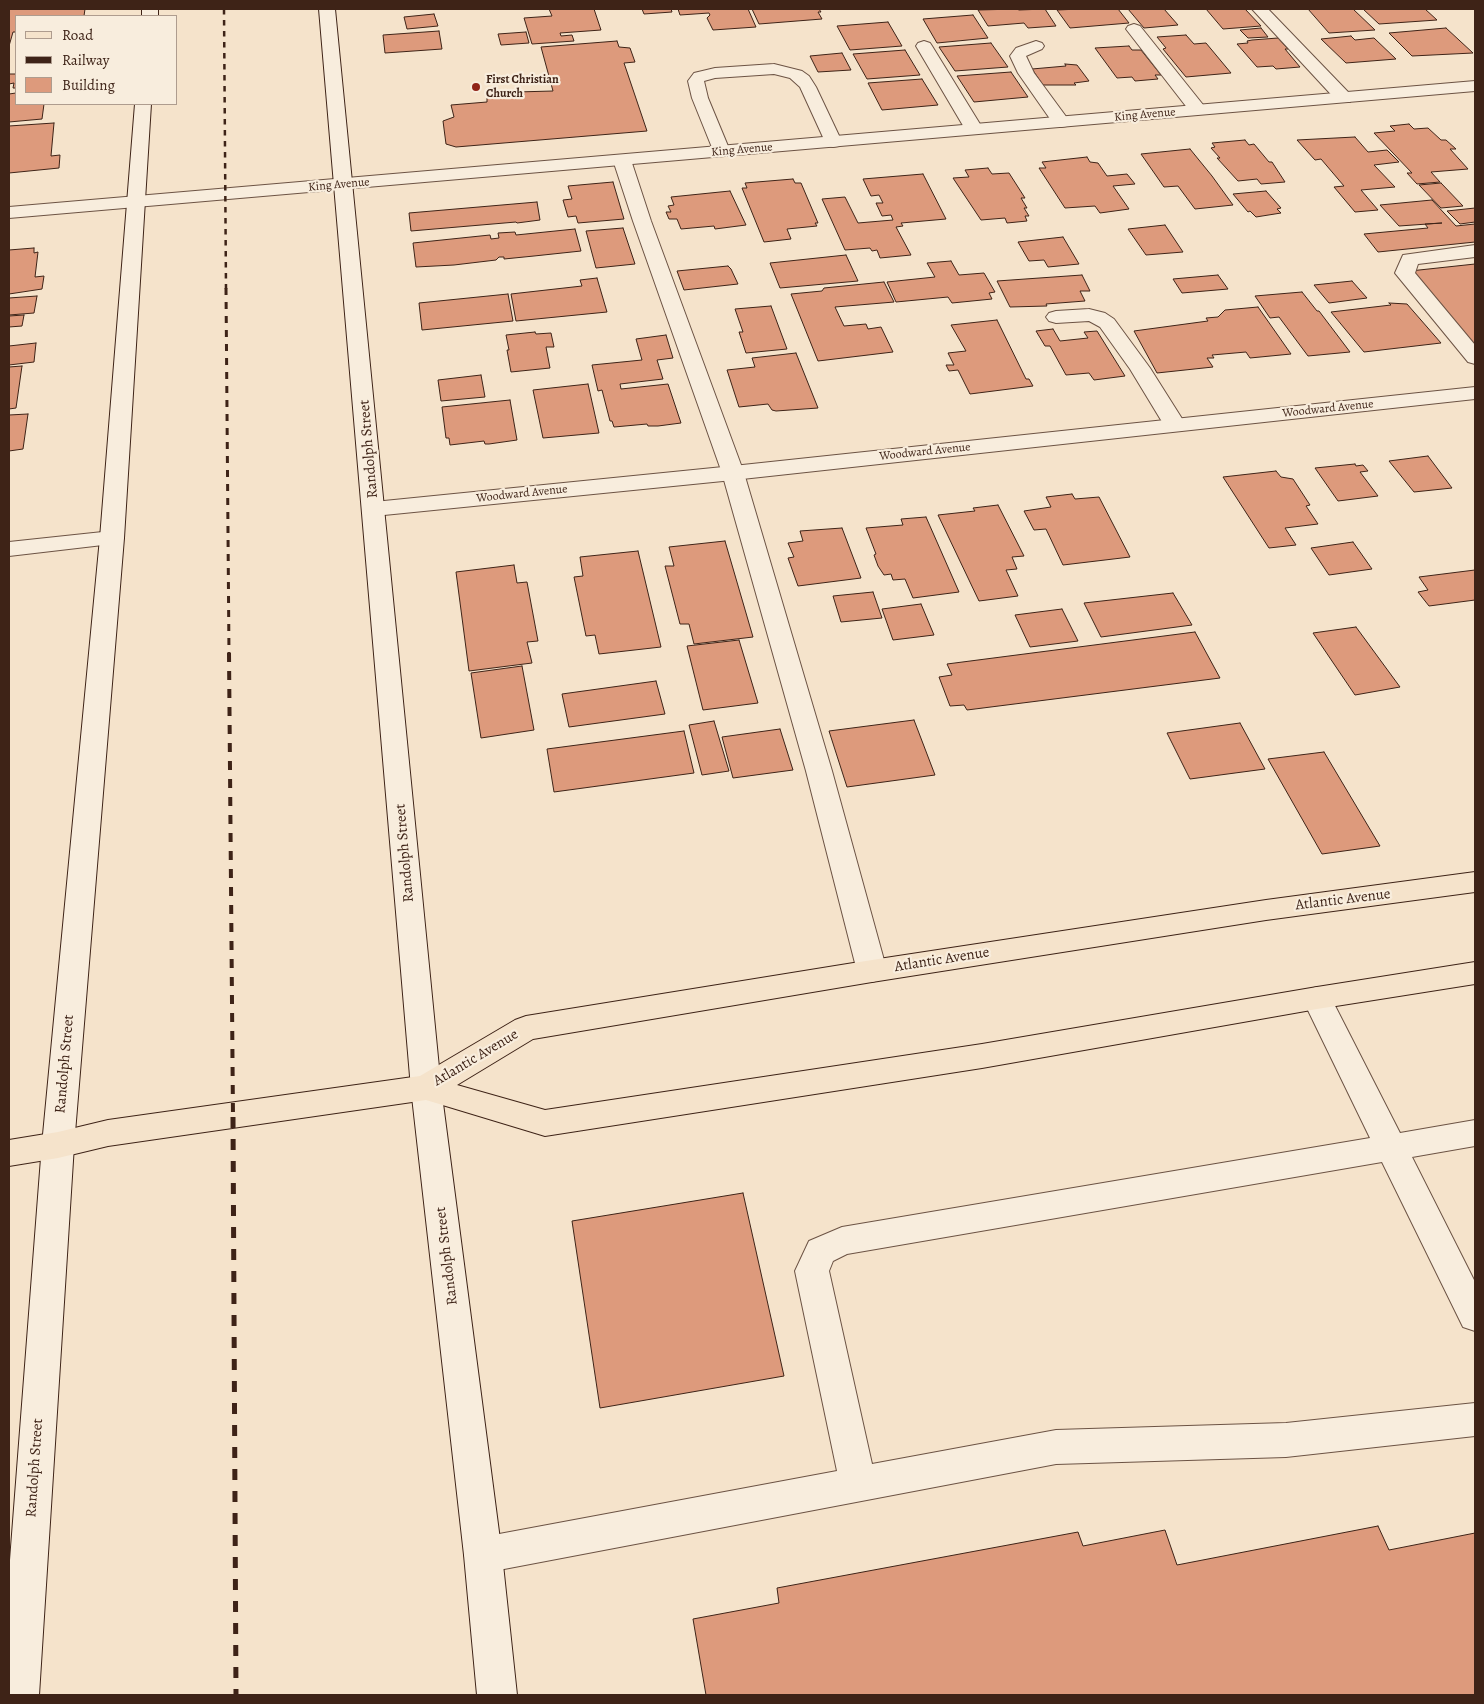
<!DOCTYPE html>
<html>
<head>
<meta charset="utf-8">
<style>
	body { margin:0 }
	#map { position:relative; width:1484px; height:1704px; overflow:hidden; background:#f5e3cb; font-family:Alegreya,serif }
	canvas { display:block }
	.frame { position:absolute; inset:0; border:10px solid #3e2317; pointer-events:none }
	.legend { position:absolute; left:15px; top:15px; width:162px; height:90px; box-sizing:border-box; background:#f8eddd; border:1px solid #ae9c8e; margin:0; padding:6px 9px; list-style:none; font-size:15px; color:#3e2317 }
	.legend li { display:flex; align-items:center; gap:10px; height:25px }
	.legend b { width:25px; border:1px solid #ae9c8e }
</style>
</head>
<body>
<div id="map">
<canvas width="1484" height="1704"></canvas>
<div class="frame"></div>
<ul class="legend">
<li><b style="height:6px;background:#f5e3cb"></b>Road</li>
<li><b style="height:6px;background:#3e2317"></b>Railway</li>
<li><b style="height:14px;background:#dd9a7c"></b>Building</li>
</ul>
</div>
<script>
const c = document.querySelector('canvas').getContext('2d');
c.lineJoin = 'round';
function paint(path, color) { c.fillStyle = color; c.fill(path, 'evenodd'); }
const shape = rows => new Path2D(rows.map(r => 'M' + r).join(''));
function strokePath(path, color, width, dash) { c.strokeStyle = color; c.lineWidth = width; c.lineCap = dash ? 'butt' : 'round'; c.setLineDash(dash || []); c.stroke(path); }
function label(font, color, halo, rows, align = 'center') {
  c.font = font + ' Alegreya,serif'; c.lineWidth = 4.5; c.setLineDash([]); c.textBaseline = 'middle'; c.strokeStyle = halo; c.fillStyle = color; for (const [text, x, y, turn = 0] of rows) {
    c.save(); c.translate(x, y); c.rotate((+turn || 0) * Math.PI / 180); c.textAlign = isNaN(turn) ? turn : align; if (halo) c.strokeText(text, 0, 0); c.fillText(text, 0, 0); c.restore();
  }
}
const building = shape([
	[9,9,85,9,84,16,16,16,16,32,13,32,9,46,9,9],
	[549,9,594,9,601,30,560,33,561,36,572,35,574,41,532,44,524,18,552,16,549,9],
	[642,9,671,9,672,12,644,14,642,9],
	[678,9,748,9,756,27,713,30,707,18,710,15,709,13,680,15,678,9],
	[752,9,819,9,821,12,818,12,822,19,759,24,752,9],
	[1017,9,1019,10,1045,9,1056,26,1028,28,1024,23,988,26,978,10,1017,9],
	[1080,9,1118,9,1129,23,1070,28,1057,10,1080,9],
	[1128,9,1164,9,1178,25,1144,28,1128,9],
	[1206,9,1245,9,1261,26,1223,29,1206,9],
	[1308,9,1353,9,1375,30,1329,33,1308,9],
	[1363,9,1425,9,1437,20,1379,24,1363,9],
	[434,14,438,26,407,29,404,17,434,14],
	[973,15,988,38,937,43,923,19,973,15],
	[888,22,902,46,850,50,837,26,888,22],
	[1261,28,1268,37,1248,38,1240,30,1261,28],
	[1446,28,1473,53,1412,56,1389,33,1446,28],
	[439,31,442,49,385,53,383,35,439,31],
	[526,32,529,43,501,45,498,34,526,32],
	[1186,35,1194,44,1206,43,1231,73,1186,77,1163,49,1166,48,1157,37,1186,35],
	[1351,36,1355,40,1374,38,1396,59,1346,63,1321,39,1351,36],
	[1278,38,1288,49,1285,49,1300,67,1276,69,1273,66,1257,67,1237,44,1248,43,1247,41,1252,40,1278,38],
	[617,41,619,47,630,48,635,62,624,63,647,131,456,147,446,144,443,121,454,117,451,105,487,102,487,98,517,95,516,92,553,91,541,47,617,41],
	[991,43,1008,67,955,71,939,47,991,43],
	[1129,46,1132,50,1141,50,1161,75,1155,75,1158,79,1135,81,1132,77,1117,78,1095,48,1129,46],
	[905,50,920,75,867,79,853,54,905,50],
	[842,53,851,70,818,72,810,56,842,53],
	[1065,64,1077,65,1089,81,1074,83,1076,85,1043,85,1032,69,1066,66,1065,64],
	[1011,72,1028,97,974,102,957,76,1011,72],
	[9,74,16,74,16,88,13,88,14,83,9,84,9,74],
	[922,79,938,105,882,110,868,83,922,79],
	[16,93,16,104,44,104,42,119,9,122,9,94,16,93],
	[54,123,51,156,60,155,59,168,9,173,9,126,54,123],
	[1409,124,1414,129,1428,128,1441,140,1446,140,1456,149,1450,149,1468,169,1431,172,1440,182,1417,184,1407,173,1412,173,1374,133,1395,131,1390,126,1409,124],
	[1355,137,1368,152,1387,150,1399,162,1374,165,1395,187,1361,190,1378,210,1355,212,1334,187,1344,186,1321,159,1315,160,1297,140,1355,137],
	[1245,140,1249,145,1254,144,1269,162,1272,162,1285,182,1261,184,1257,179,1238,181,1217,158,1220,158,1211,148,1215,147,1212,143,1245,140],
	[1190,149,1212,176,1233,205,1195,209,1178,186,1164,187,1141,154,1190,149],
	[1087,157,1090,162,1098,163,1107,176,1127,174,1135,184,1113,186,1129,209,1100,213,1095,206,1065,208,1039,168,1046,168,1042,162,1087,157],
	[988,168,992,174,1009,173,1025,198,1021,198,1027,208,1024,208,1029,216,1025,216,1027,221,1007,223,1005,218,981,220,953,178,969,177,965,170,988,168],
	[923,174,946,219,901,223,903,226,896,227,911,255,880,258,877,250,872,251,870,248,845,250,822,199,845,197,858,223,893,220,891,215,882,216,876,203,883,203,879,195,871,196,863,179,923,174],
	[793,179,795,183,801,183,818,223,815,223,817,226,787,229,791,239,764,242,742,188,747,188,745,183,793,179],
	[613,182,624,219,578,223,576,216,568,217,563,200,572,199,568,186,613,182],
	[1441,183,1463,206,1441,208,1419,185,1441,183],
	[730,191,746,225,715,229,714,226,681,229,677,219,669,219,666,212,671,212,668,206,674,205,671,197,730,191],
	[1266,191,1281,208,1277,209,1281,213,1256,217,1250,211,1248,212,1233,194,1266,191],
	[1432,200,1456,226,1475,224,1475,242,1378,252,1364,234,1428,228,1425,224,1442,223,1399,226,1380,205,1432,200],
	[537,202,540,220,517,223,516,222,411,231,409,213,537,202],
	[1475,208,1475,222,1460,224,1447,211,1475,208],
	[1165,225,1183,252,1146,255,1128,229,1165,225],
	[623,228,635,264,596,268,586,231,623,228],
	[575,229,581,251,534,256,504,259,504,257,499,257,496,260,454,265,416,267,413,243,490,235,491,239,499,238,498,233,515,232,516,235,575,229],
	[1063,237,1079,264,1048,267,1044,260,1029,261,1018,242,1063,237],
	[34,248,34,253,38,252,35,277,44,276,42,289,9,294,9,250,34,248],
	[846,255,858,281,780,288,770,263,846,255],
	[951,261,959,275,984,273,995,292,989,293,992,299,952,303,948,297,896,302,887,282,935,277,927,263,951,261],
	[1475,264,1475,344,1470,344,1410,271,1475,264],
	[728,266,731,269,738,284,684,290,677,271,728,266],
	[1082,275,1090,291,1080,291,1085,301,1046,304,1047,306,1010,307,997,281,1082,275],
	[1218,275,1228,289,1182,293,1173,279,1218,275],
	[597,278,607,312,516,321,511,294,582,286,580,280,597,278],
	[1352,281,1367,298,1329,303,1314,285,1352,281],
	[884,282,894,302,835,307,844,326,866,324,868,329,881,327,893,352,818,361,791,294,822,291,824,288,884,282],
	[1302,292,1317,311,1319,311,1350,352,1308,356,1279,317,1270,318,1255,296,1302,292],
	[508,294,513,321,422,330,419,303,508,294],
	[37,296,34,313,9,315,9,298,37,296],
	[1389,303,1407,304,1441,343,1364,352,1331,312,1391,305,1389,303],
	[771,306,787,349,746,353,739,332,743,332,735,309,771,306],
	[1258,307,1291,354,1250,358,1246,352,1212,355,1214,358,1207,358,1213,367,1157,373,1134,331,1208,321,1206,318,1218,317,1225,310,1258,307],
	[24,315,22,326,9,327,9,316,24,315],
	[997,320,1026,379,1029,379,1033,386,970,394,958,370,949,371,946,365,954,365,948,353,966,351,951,325,997,320],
	[1053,329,1060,341,1088,338,1084,332,1097,331,1125,376,1094,380,1089,373,1066,375,1050,346,1045,346,1036,331,1053,329],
	[535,332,536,334,551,333,554,347,546,347,550,368,511,372,507,350,509,350,506,335,535,332],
	[666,335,673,358,657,360,663,379,620,384,621,389,668,384,681,423,658,426,648,426,647,424,614,427,612,421,610,421,602,390,598,391,592,365,642,360,636,339,666,335],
	[36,343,34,362,9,365,9,346,36,343],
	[796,353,818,408,776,411,772,410,768,404,739,407,727,370,755,367,752,358,796,353],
	[22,366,16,408,9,409,9,367,22,366],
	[481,375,485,397,441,401,438,380,481,375],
	[588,384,599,433,543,438,533,390,588,384],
	[510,400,517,440,489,444,485,444,484,441,450,445,449,438,446,438,442,407,510,400],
	[28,414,23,449,9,451,9,415,28,414],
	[1428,456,1452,488,1414,492,1389,461,1428,456],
	[1355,464,1356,466,1363,465,1368,471,1360,472,1378,496,1338,501,1315,468,1355,464],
	[1276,471,1281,477,1293,479,1310,505,1306,506,1318,524,1285,528,1296,545,1269,548,1223,477,1276,471],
	[1072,494,1075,499,1099,497,1130,557,1063,565,1046,529,1034,530,1024,511,1051,507,1046,497,1072,494],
	[998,505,1024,556,1012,557,1017,569,1006,570,1018,596,979,601,938,515,975,511,973,508,998,505],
	[926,517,959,592,913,598,905,579,893,580,891,574,884,575,878,566,874,555,876,554,866,528,903,525,901,519,926,517],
	[842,528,861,578,798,586,788,558,794,557,788,543,803,541,800,531,842,528],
	[725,541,753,637,694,644,689,624,680,624,665,566,674,566,669,547,725,541],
	[1353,542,1372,569,1329,575,1311,548,1353,542],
	[638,551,661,647,599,654,595,635,586,636,574,577,583,576,580,557,638,551],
	[514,565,517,583,527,582,538,641,527,642,532,663,469,671,456,572,514,565],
	[1475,570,1475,600,1429,606,1418,592,1428,590,1419,577,1475,570],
	[873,592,882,618,841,622,833,596,873,592],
	[1173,593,1192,625,1101,637,1084,603,1173,593],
	[921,604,934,635,893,640,882,609,921,604],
	[1062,609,1078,641,1030,647,1015,615,1062,609],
	[1356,627,1400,687,1355,695,1313,633,1356,627],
	[1195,632,1220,678,967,710,964,705,950,706,939,677,952,675,947,664,1195,632],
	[739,640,758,703,703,710,687,646,739,640],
	[522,666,534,730,481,738,471,673,522,666],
	[656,681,665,714,569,727,562,694,656,681],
	[914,720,935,775,847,787,829,731,914,720],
	[714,721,729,771,702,775,689,725,714,721],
	[1240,723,1265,769,1190,779,1167,733,1240,723],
	[780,729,793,770,733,778,722,737,780,729],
	[684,731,694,773,554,792,547,749,684,731],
	[1324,752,1380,846,1322,854,1268,759,1324,752],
	[743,1193,784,1376,600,1408,572,1221,743,1193],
	[1378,1526,1389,1550,1475,1533,1475,1695,706,1695,693,1619,779,1603,777,1588,1078,1532,1083,1546,1165,1530,1177,1565,1378,1526]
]);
paint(building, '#dd9a7c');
strokePath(building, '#3e2317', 1);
const lane = shape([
	[1252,9,1268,9,1350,94,1352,98,1350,102,1338,102,1252,9],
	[1134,24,1140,26,1204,106,1206,110,1204,114,1192,114,1126,29,1128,26,1134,24],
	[924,41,930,43,932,46,983,129,980,133,974,134,968,133,965,129,916,46,918,43,924,41],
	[1036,41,1042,43,1044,46,1042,49,1026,56,1034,73,1070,122,1067,126,1061,127,1055,126,1018,73,1010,56,1016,48,1036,41],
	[774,64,802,71,809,76,816,87,842,142,839,146,833,147,827,146,800,87,790,78,774,74,715,78,704,81,708,98,730,151,727,155,721,156,715,155,692,98,688,81,694,73,715,68,774,64],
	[622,155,628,156,631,160,651,221,744,473,832,771,887,971,882,979,872,982,862,979,857,971,806,771,722,473,633,221,613,160,616,156,622,155],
	[1475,245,1475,257,1418,264,1415,273,1475,345,1475,364,1468,362,1395,273,1403,255,1475,245],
	[1089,309,1105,313,1114,319,1150,368,1186,425,1183,430,1175,431,1167,430,1130,369,1100,327,1089,321,1056,323,1049,321,1046,317,1049,313,1056,311,1089,309],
	[1317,987,1327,990,1400,1133,1475,1120,1475,1146,1412,1157,1475,1282,1475,1331,1463,1327,1382,1162,847,1254,833,1261,829,1271,872,1464,1056,1430,1286,1423,1475,1403,1475,1436,1286,1457,1056,1464,483,1573,470,1568,464,1555,470,1542,483,1537,837,1471,795,1271,809,1241,842,1227,1370,1138,1302,998,1307,990,1317,987]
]);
const street = shape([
	[1475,81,1475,91,9,218,9,207,1475,81],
	[1475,387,1475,399,733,480,374,516,366,514,363,509,366,504,374,502,733,466,1475,387],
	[112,531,120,533,124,538,120,543,9,556,9,542,112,531]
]);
const secondary = shape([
	[142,9,158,9,158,16,142,16,142,9],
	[319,9,335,9,441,1088,502,1555,517,1695,477,1695,464,1555,411,1088,319,9],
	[135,104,151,104,124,538,74,1145,39,1695,9,1695,9,1573,42,1145,100,538,135,104]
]);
const primary = shape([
	[1475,872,1475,892,1266,920,872,982,533,1039,457,1085,545,1110,982,1044,1317,987,1475,962,1475,984,1317,1009,982,1068,545,1136,426,1100,108,1146,58,1158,9,1166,9,1140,58,1132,108,1120,420,1076,515,1020,526,1016,872,960,1266,900,1475,872]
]);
strokePath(lane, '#6c5344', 2);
strokePath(street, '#6c5344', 2);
strokePath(secondary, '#3e2317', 2);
strokePath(primary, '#3e2317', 2);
paint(lane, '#f8eddd');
paint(street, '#f8eddd');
paint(secondary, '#f8eddd');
paint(primary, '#f5e3cb');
strokePath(shape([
	[224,9,226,289]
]), '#3e2317', 2.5, [5.5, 5.5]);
strokePath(shape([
	[226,288,229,655]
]), '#3e2317', 3, [7, 7]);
strokePath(shape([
	[229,653,233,1118]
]), '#3e2317', 4, [9, 9]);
strokePath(shape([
	[233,1117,236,1695]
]), '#3e2317', 5, [11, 11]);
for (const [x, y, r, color] of [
	[476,87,5,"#8f2418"]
]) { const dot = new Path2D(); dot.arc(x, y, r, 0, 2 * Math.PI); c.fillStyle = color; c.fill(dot); strokePath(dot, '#f8eddd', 2); }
label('bold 12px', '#3e2317', '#f8eddd', [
	["First Christian",486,80],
	["Church",486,94]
], 'left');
label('12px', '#3e2317', '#f8eddd', [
	["King Avenue",1145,115,-5],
	["King Avenue",742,150,-5],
	["King Avenue",339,185,-5],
	["Woodward Avenue",1328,409,-6],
	["Woodward Avenue",925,452,-6],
	["Woodward Avenue",522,494,-6]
]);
label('15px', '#3e2317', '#f8eddd', [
	["Randolph Street",369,449,-95],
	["Randolph Street",405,853,-95],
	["Atlantic Avenue",1343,900,-7],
	["Atlantic Avenue",942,960,-9],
	["Atlantic Avenue",476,1058,-31],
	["Randolph Street",65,1064,-85],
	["Randolph Street",447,1256,-97],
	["Randolph Street",35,1468,-86]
]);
</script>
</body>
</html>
